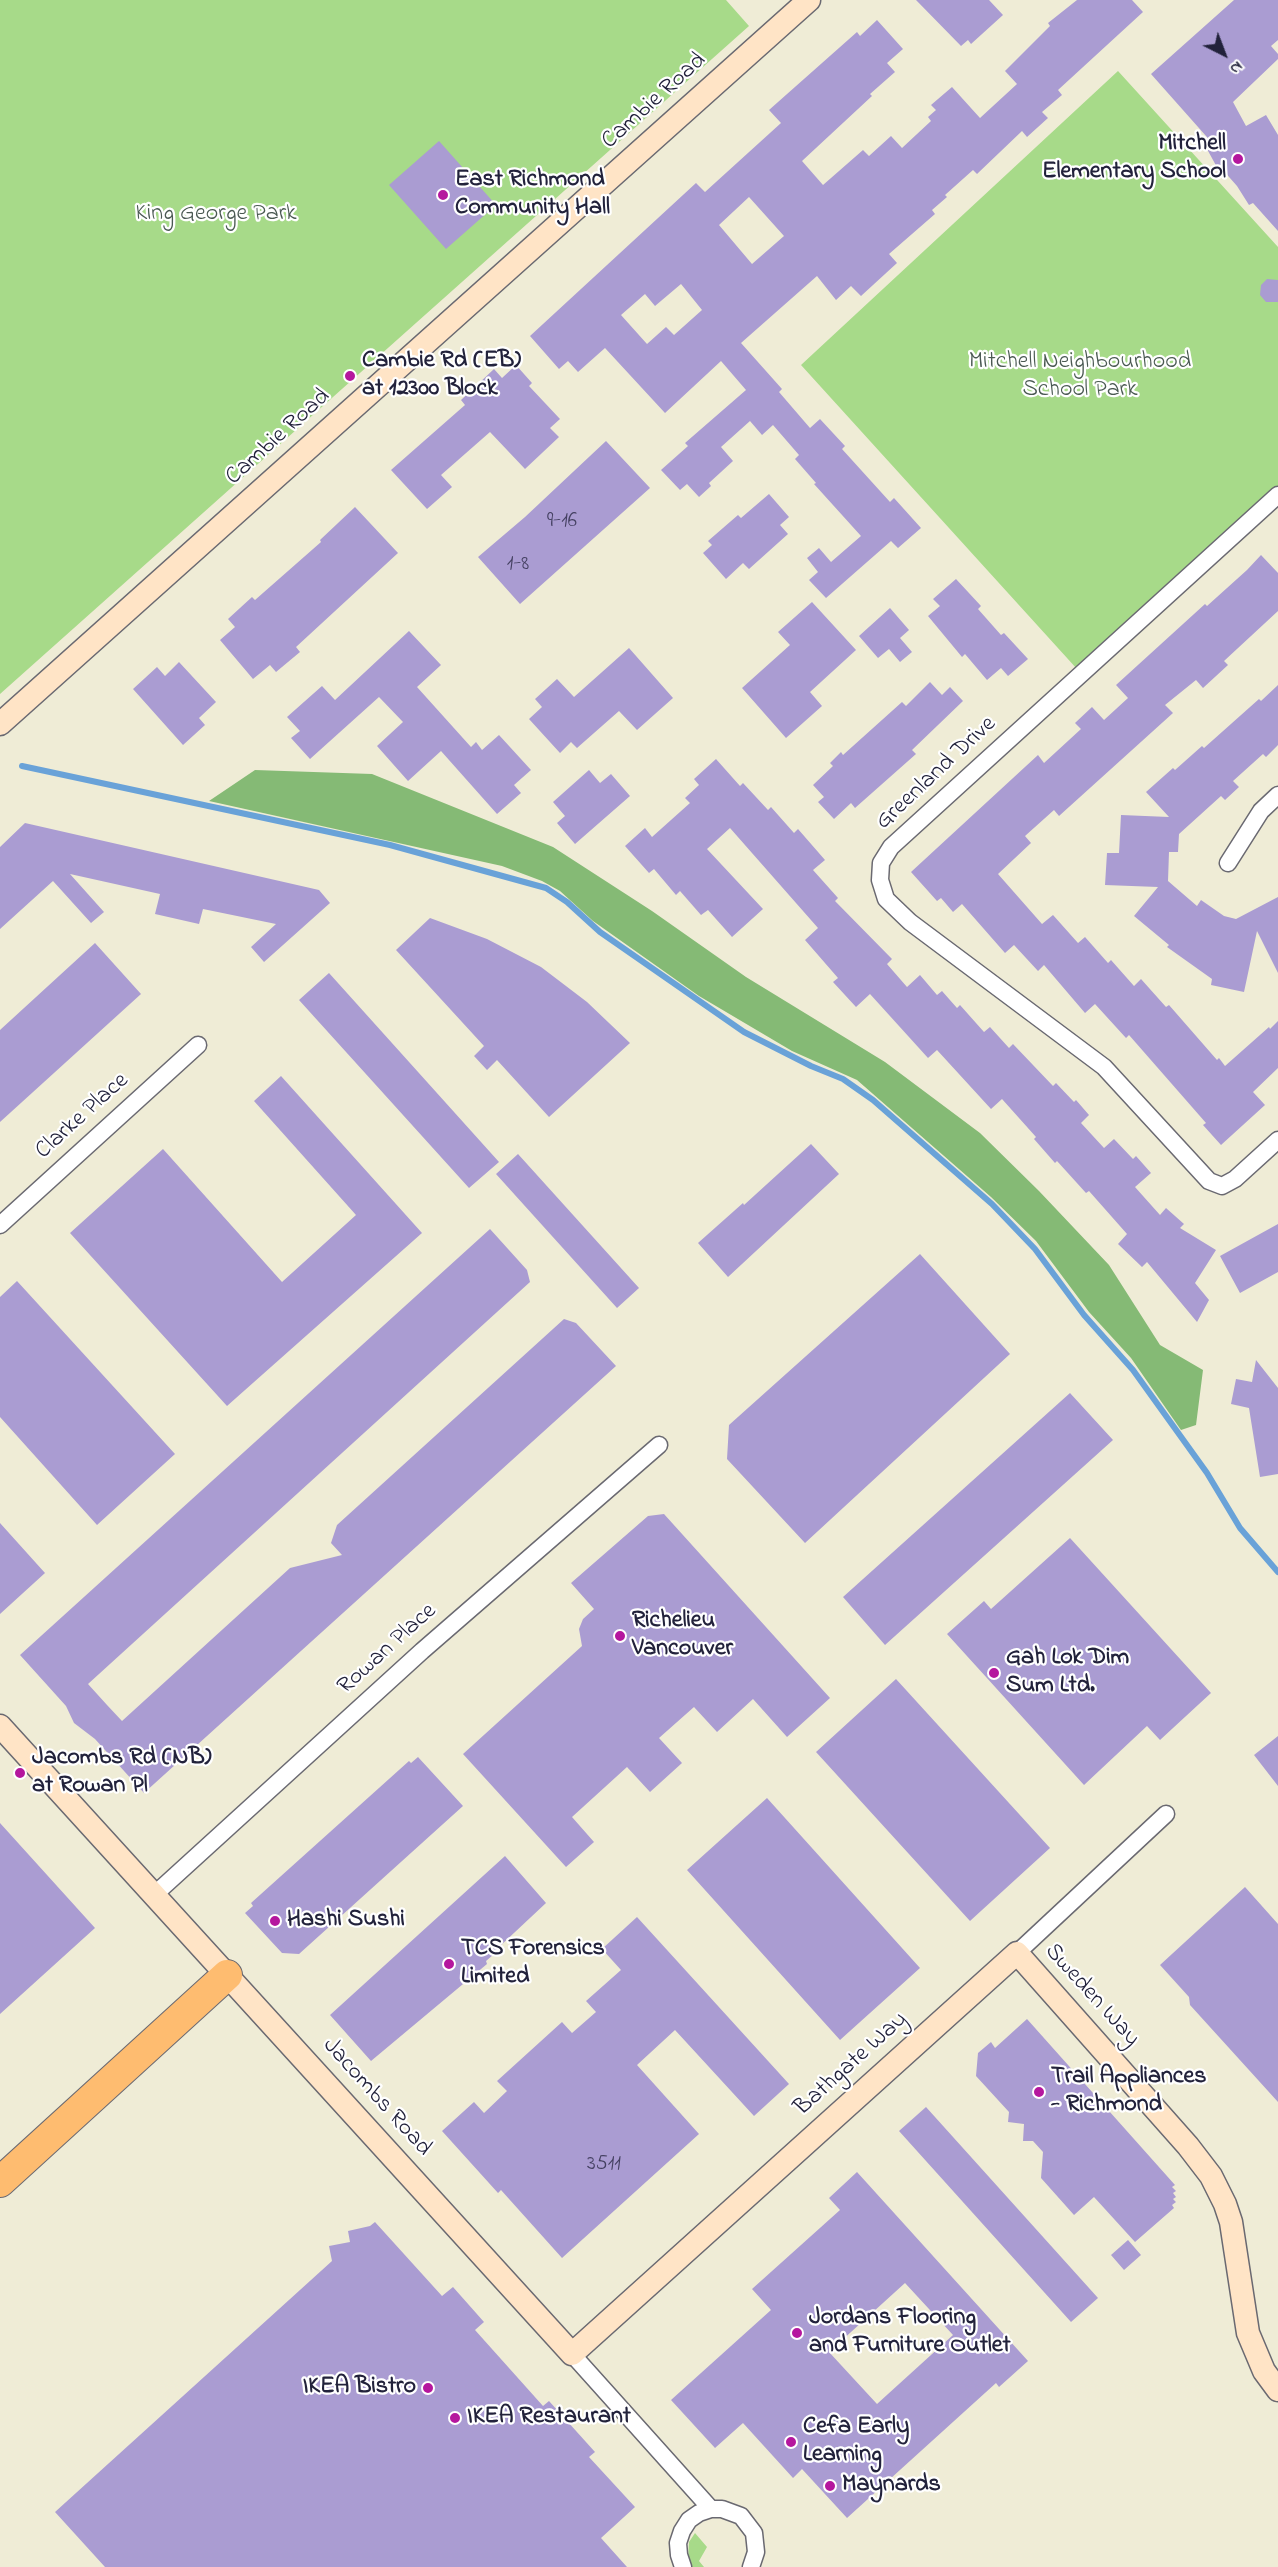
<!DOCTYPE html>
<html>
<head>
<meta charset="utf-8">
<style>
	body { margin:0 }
	#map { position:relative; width:1278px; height:2567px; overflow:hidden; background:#efecd6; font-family:"Indie Flower",sans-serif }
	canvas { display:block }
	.north { position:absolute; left:1194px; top:24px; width:60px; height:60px; -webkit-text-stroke:4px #fff; paint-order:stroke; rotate:138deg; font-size:16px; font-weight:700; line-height:24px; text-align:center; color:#22223b }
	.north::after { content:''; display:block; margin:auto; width:21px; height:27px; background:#22223b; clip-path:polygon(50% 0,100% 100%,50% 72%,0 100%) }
</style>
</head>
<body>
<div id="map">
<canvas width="1278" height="2567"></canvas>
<div class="north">N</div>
</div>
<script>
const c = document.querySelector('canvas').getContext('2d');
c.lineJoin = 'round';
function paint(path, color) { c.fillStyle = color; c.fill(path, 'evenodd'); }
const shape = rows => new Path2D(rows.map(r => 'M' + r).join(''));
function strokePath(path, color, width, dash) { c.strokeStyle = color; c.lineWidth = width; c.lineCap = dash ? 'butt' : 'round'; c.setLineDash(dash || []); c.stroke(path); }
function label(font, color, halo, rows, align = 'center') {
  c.font = font + ' "Indie Flower",sans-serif'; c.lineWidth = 4.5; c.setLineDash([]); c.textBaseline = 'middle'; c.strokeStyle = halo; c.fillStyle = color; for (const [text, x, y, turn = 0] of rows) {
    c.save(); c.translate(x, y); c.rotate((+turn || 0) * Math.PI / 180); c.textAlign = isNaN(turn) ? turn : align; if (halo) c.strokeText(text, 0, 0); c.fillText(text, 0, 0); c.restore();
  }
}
paint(shape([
	[0,0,726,0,749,26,0,694],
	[1118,71,1278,247,1278,487,1077,669,801,365],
	[695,2533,707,2547,699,2561,704,2567,692,2567,688,2559,689,2542]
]), '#a7da89');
paint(shape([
	[255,770,372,774,553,847,652,911,746,977,885,1062,980,1133,1039,1191,1109,1265,1160,1345,1203,1370,1196,1425,1181,1430,1131,1358,1089,1312,1036,1241,991,1197,857,1080,792,1051,699,996,593,921,560,891,542,881,502,866,209,801]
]), '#85ba75');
strokePath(shape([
	[22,766,390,845,546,888,567,902,600,932,744,1032,811,1066,843,1079,873,1100,992,1204,1035,1249,1084,1315,1133,1370,1207,1473,1240,1528,1278,1572]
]), '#69a2d8', 6);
paint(shape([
	[916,0,989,0,1003,15,971,44,968,40,961,46],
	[1077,0,1132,0,1143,12,1058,90,1062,95,1042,112,1048,118,1027,137,1022,131,977,174,973,170,945,195,947,197,932,210,935,214,889,254,897,263,861,296,851,286,836,300,817,276,741,343,782,389,779,392,810,428,820,419,845,446,842,449,890,502,894,498,921,528,898,548,891,541,826,598,809,580,818,572,807,558,819,548,831,562,861,536,814,484,816,483,795,459,799,455,773,425,762,435,750,421,721,447,733,461,709,483,711,486,699,497,687,484,680,490,661,470,688,446,685,443,746,390,721,361,665,413,605,348,578,372,568,361,559,369,530,336,696,183,705,192,781,123,769,110,857,32,860,36,877,20,903,49,887,63,895,72,870,94,872,96,802,161,823,185,863,150,869,156,891,136,902,148,931,121,928,117,936,110,931,105,952,87,980,118,1017,84,1005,71,1050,26,1048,23],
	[749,197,784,236,752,264,719,225],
	[681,284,702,310,674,335,666,327,647,344,621,315,645,294,655,306],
	[1234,0,1278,0,1278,40,1271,46,1278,54,1278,59,1233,102,1246,126,1266,115,1278,135,1278,231,1253,203,1249,205,1237,186,1222,169,1219,171,1207,149,1214,145,1151,74],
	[439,141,496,205,446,249,389,185],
	[1267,279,1278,280,1278,302,1266,302,1260,295,1261,285],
	[516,365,532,383,529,386,560,419,550,428,559,437,525,469,490,432,441,475,452,487,427,509,391,470,465,405,461,400,494,369,502,378],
	[606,441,650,488,520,604,478,557,525,517],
	[769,494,789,517,780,525,788,534,749,569,743,563,726,579,703,553,712,545,708,541,738,515,741,518],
	[355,507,398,553,296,647,300,652,276,672,270,665,253,679,220,640,235,627,228,619,252,597,255,600,321,542,320,540],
	[1261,555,1278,573,1278,611,1224,661,1228,665,1203,688,1196,680,1165,705,1173,713,1059,816,1054,810,1025,836,1031,843,998,874,1042,924,1053,915,1078,943,1085,937,1108,963,1111,960,1134,986,1141,979,1166,1007,1169,1005,1217,1060,1219,1058,1225,1066,1269,1027,1270,1029,1278,1021,1278,1068,1253,1092,1265,1105,1221,1145,1203,1125,1206,1123,1129,1035,1126,1038,1095,1004,1085,1013,1044,965,1038,971,1014,945,1005,953,962,904,953,912,941,898,937,901,911,872,1038,755,1044,763,1081,729,1075,723,1092,707,1104,720,1128,698,1116,685,1205,604,1207,606,1247,570],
	[956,579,981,606,978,609,1001,635,1004,633,1028,659,1008,676,1001,668,987,680,965,654,962,657,928,616,940,606,933,599],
	[812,602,856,650,810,692,822,706,786,738,742,688,790,645,778,632],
	[890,608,909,630,900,638,912,652,900,662,889,649,878,658,859,636],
	[409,631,441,665,417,687,471,747,476,742,482,750,499,735,531,770,514,785,521,793,497,814,441,751,408,781,377,746,403,722,379,697,310,759,291,738,300,731,287,717,322,686,335,700],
	[629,648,673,698,637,730,619,711,577,748,571,742,560,753,529,719,542,707,535,699,557,679,574,697],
	[179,662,216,702,199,718,205,725,183,745,133,689,157,667,165,676],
	[930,682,942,695,950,687,963,701,912,750,916,754,855,808,851,803,834,819,818,802,824,797,813,785,833,766,830,763,841,752,843,755,902,702,906,706],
	[1278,685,1278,745,1266,757,1263,754,1233,781,1239,787,1225,800,1221,796,1179,834,1178,852,1169,852,1168,881,1197,906,1201,900,1224,916,1236,919,1278,897,1278,973,1257,931,1244,992,1211,985,1212,979,1167,947,1169,945,1134,916,1158,887,1105,885,1107,853,1119,853,1121,815,1169,817,1146,792,1173,768,1175,770,1202,746,1204,748,1259,699,1261,701],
	[716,759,740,786,743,783,768,810,771,807,794,833,798,829,825,860,813,870,838,898,835,901,892,959,887,964,907,987,920,975,937,995,942,991,957,1008,960,1005,984,1032,990,1027,1009,1048,1013,1044,1053,1086,1056,1083,1074,1102,1076,1100,1089,1115,1081,1123,1104,1148,1114,1139,1133,1159,1136,1156,1151,1173,1135,1187,1160,1215,1166,1208,1184,1224,1180,1228,1216,1250,1195,1283,1209,1300,1197,1322,1147,1262,1142,1267,1118,1244,1127,1234,1089,1191,1086,1193,1057,1161,1055,1163,1034,1139,1036,1137,1002,1099,991,1109,937,1050,928,1058,870,994,856,1007,833,982,838,978,805,940,818,928,730,828,707,849,763,909,732,937,708,910,701,915,680,891,676,895,654,869,649,873,625,846,645,828,652,837,690,803,685,798,699,785,694,779],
	[589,770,600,783,611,774,630,796,575,844,557,823,565,816,553,802],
	[25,823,319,890,330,903,264,962,251,947,276,924,203,909,199,924,155,914,160,894,70,874,104,912,91,923,53,881,0,929,0,847],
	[430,918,487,939,541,967,587,1002,630,1043,549,1117,497,1060,487,1070,474,1056,484,1046,396,950],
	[95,943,141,994,0,1122,0,1030],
	[329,973,499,1162,469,1188,299,1000],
	[281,1076,422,1233,227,1406,70,1233,163,1149,282,1282,356,1215,254,1101],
	[811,1144,839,1174,728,1277,698,1243,743,1203,744,1205],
	[518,1154,639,1288,617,1308,496,1174],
	[1278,1224,1278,1272,1240,1293,1220,1256],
	[490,1229,527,1270,530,1282,88,1684,107,1705,122,1721,290,1568,342,1555,331,1543,337,1525,564,1319,576,1323,616,1366,144,1793,95,1739,74,1723,66,1706,20,1655],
	[920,1254,1010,1354,805,1543,727,1459,729,1425],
	[17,1281,175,1454,97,1525,0,1417,0,1297],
	[1256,1360,1278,1388,1278,1474,1260,1477,1249,1408,1231,1404,1236,1379,1252,1382],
	[1070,1393,1113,1440,885,1645,843,1597],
	[664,1514,830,1698,787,1737,753,1699,717,1732,694,1707,659,1738,682,1763,650,1792,627,1767,572,1817,594,1842,566,1867,463,1754,582,1646,579,1629,583,1619,594,1609,571,1583,648,1516],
	[0,1523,45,1573,0,1614],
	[1070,1538,1211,1693,1160,1740,1147,1726,1084,1785,947,1634,984,1601,991,1609],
	[896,1679,1050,1848,970,1921,816,1752],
	[1278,1736,1278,1786,1254,1755],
	[418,1757,463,1806,299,1954,282,1953,245,1913,253,1906,251,1903,409,1761,411,1763],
	[767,1798,920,1968,840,2040,687,1870],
	[0,1823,95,1928,0,2014],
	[505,1856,546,1903,499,1947,501,1948,486,1961,487,1964,371,2061,330,2015],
	[1245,1887,1278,1924,1278,2102,1190,2005,1189,1997,1160,1965],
	[637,1917,789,2084,754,2116,675,2030,637,2065,699,2134,562,2258,501,2190,498,2193,442,2131,474,2102,484,2113,507,2091,497,2081,562,2022,572,2033,596,2012,586,2001,621,1970,602,1949],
	[1027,2019,1175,2185,1172,2187,1176,2191,1173,2193,1176,2197,1173,2199,1176,2202,1172,2205,1174,2208,1135,2242,1094,2197,1074,2215,1041,2178,1043,2152,1033,2141,1023,2141,1024,2124,1008,2122,1009,2112,976,2076,978,2053,991,2042,995,2048],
	[926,2107,1098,2298,1071,2322,899,2131],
	[857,2172,1028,2361,999,2387,996,2383,847,2518,802,2469,793,2478,743,2423,715,2448,671,2400,771,2310,752,2289,840,2210,829,2198],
	[905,2283,953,2335,877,2404,829,2352],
	[375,2222,442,2296,453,2287,484,2322,475,2330,543,2406,549,2401,595,2452,589,2457,635,2507,601,2538,627,2567,105,2567,55,2512,332,2261,329,2246,350,2242,348,2231,370,2226],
	[1128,2240,1141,2255,1124,2270,1111,2255]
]), '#aa9cd2');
const street = shape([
	[1278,495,891,847,881,863,880,880,886,899,910,922,1104,1067,1209,1181,1222,1186,1235,1179,1278,1140],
	[1228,863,1261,811,1278,795],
	[0,1225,198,1045],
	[154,1895,422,1651,659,1445],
	[1017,1953,1166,1814],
	[572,2354,711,2509],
	[683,2567,679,2555,678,2543,682,2531,689,2520,699,2513,711,2509,722,2509,741,2516,754,2533,756,2552,751,2567]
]);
const secondary = shape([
	[0,724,809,0],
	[0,1726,572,2354,1017,1953,1188,2146,1211,2176,1225,2204,1231,2222,1248,2333,1264,2371,1278,2390]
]);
const highway = shape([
	[0,2182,227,1975]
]);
strokePath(street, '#6a6971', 19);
strokePath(secondary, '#6a6971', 25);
strokePath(highway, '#6a6971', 32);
strokePath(street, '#fff', 16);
strokePath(secondary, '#ffe4c6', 22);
strokePath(highway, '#febc70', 30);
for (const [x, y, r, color] of [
	[1238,159,6,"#b5179e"],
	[443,195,6,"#b5179e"],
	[350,376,6,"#b5179e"],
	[620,1636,6,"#b5179e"],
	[994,1673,6,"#b5179e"],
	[20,1773,6,"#b5179e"],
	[275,1921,6,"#b5179e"],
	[449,1964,6,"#b5179e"],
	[1039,2092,6,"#b5179e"],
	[797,2333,6,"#b5179e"],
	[428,2388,6,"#b5179e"],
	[455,2418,6,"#b5179e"],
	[791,2442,6,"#b5179e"],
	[830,2486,6,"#b5179e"]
]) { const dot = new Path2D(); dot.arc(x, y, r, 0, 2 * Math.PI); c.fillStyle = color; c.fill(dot); strokePath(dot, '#fff', 2); }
label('21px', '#444061', null, [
	["9-16",562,523],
	["1-8",518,566],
	["3511",604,2166]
]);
label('24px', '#22223b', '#fff', [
	["Cambie Road",655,102,-42],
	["Cambie Road",279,438,-42],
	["Greenland Drive",937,774,-43],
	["Clarke Place",83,1117,-42],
	["Rowan Place",388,1650,-42],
	["Sweden Way",1091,1996,48],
	["Bathgate Way",852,2065,-42],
	["Jacombs Road",376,2098,48]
]);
label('bold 24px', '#22223b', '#fff', [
	["Mitchell",1226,145,"right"],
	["Elementary School",1226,173,"right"],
	["East Richmond",455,181],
	["Community Hall",455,209],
	["Cambie Rd (EB)",362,362],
	["at 12300 Block",362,390],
	["Richelieu",632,1622],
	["Vancouver",632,1650],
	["Gah Lok Dim",1006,1659],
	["Sum Ltd.",1006,1687],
	["Jacombs Rd (NB)",32,1759],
	["at Rowan Pl",32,1787],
	["Hashi Sushi",287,1921],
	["TCS Forensics",461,1950],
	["Limited",461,1978],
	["Trail Appliances",1051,2078],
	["- Richmond",1051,2106],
	["Jordans Flooring",809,2319],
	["and Furniture Outlet",809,2347],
	["IKEA Bistro",416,2388,"right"],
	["IKEA Restaurant",467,2418],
	["Cefa Early",803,2428],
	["Learning",803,2456],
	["Maynards",842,2486]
], 'left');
label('24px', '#4a5952', '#fff', [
	["King George Park",216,215],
	["Mitchell Neighbourhood",1080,363],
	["School Park",1080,391]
]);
</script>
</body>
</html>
